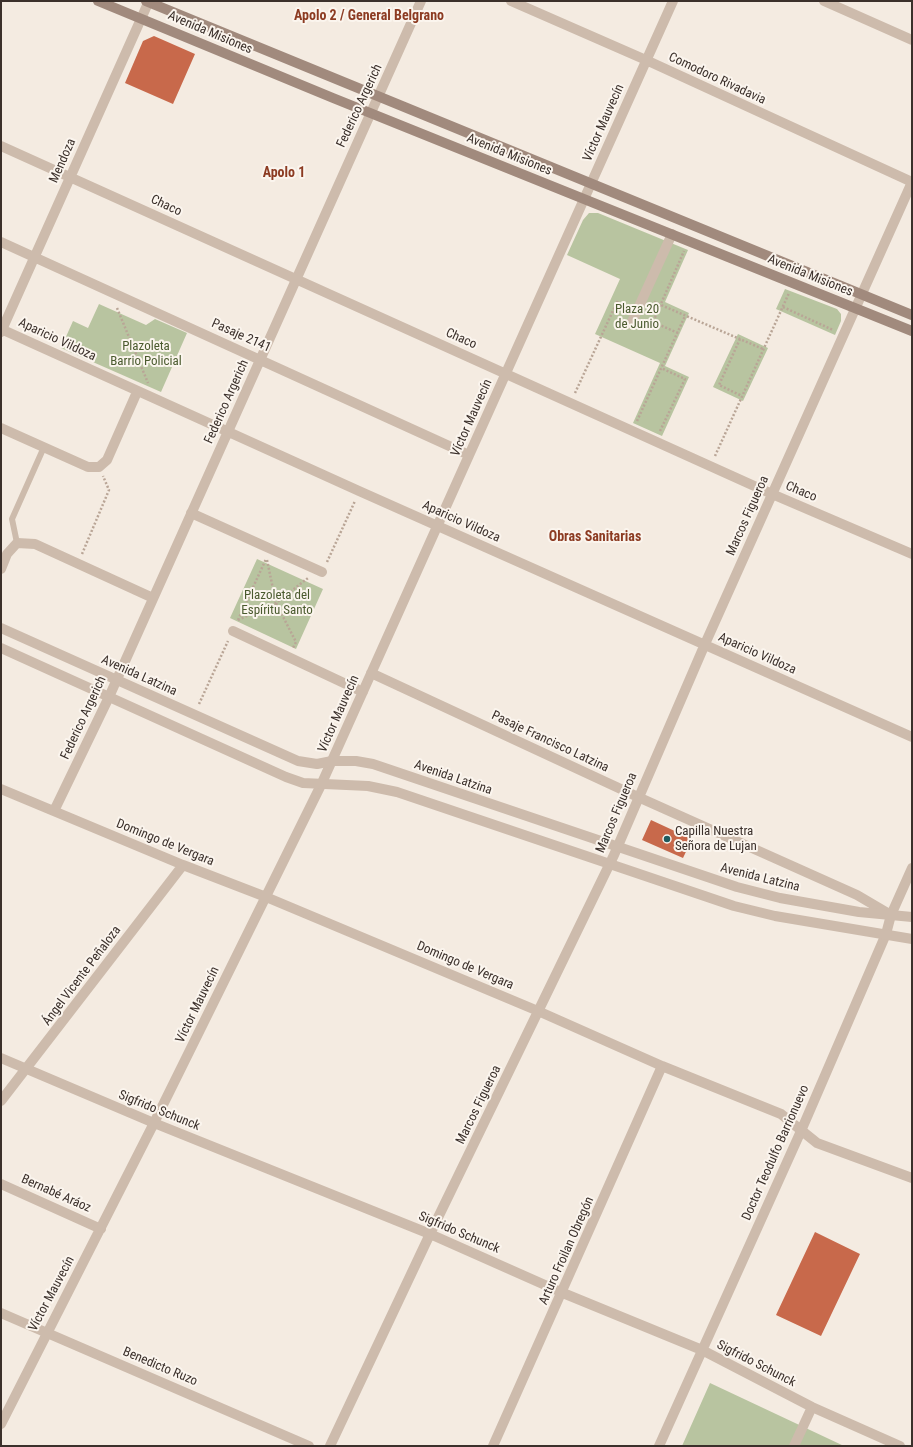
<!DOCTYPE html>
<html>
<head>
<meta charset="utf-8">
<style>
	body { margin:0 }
	#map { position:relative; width:913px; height:1447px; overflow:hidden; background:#f4ebe1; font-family:"Roboto Condensed",sans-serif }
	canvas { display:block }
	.frame { position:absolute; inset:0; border:2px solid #3b302b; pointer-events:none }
</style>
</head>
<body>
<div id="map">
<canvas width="913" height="1447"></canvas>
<div class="frame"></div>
</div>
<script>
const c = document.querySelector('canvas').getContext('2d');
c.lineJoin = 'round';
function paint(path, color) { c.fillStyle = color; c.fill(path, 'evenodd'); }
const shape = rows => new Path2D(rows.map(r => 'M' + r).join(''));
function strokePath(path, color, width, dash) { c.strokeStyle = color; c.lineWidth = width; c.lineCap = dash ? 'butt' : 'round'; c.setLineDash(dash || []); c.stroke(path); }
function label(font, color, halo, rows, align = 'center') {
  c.font = font + ' "Roboto Condensed",sans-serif'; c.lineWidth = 4; c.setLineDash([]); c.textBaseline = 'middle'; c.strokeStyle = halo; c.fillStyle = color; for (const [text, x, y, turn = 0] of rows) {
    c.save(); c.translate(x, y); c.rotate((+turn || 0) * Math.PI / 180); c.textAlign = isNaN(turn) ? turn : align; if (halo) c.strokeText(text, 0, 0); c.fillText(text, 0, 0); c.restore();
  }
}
paint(shape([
	[589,213,598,213,688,250,665,302,689,313,665,366,689,377,662,436,633,423,660,363,595,334,620,279,567,255,583,220],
	[785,289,837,309,841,314,841,321,835,335,776,309],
	[99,304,146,325,155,319,187,333,161,392,61,348,73,321,88,328],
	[738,334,768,348,743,401,713,387],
	[257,559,323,589,296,649,230,618],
	[710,1383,844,1446,682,1446]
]), '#b8c4a0');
paint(shape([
	[154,36,195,54,173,104,125,83,143,41],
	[651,820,692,839,683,858,642,840],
	[815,1232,860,1254,821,1336,776,1315]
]), '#c8694b');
strokePath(shape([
	[654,302,763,349],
	[783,307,833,330],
	[117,308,148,383],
	[678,333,653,322,684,251],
	[740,339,719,385,742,396],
	[575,393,617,302,627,307],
	[637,421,685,316],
	[660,431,685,379,661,368],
	[715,456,789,293],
	[82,554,109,490,103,476],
	[267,560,276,603,296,642,293,648],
	[327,562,355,501],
	[238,620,276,603,308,578],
	[238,620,266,559],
	[199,704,228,641]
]), '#b9a596', 2.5, [2, 2]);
strokePath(shape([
	[17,543,12,519,44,447]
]), '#cdbbac', 6);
strokePath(shape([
	[511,1,646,60,912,182],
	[824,1,912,40],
	[1,146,772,494,912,554],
	[1,242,469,455],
	[631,324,672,234],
	[1,329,359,491,912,737],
	[1,332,149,1],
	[1,428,88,467,99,467,107,460,137,392],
	[191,513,322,572],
	[1,569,7,554,17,543,35,544,153,598],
	[233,631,363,692],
	[371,673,638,797,857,895,891,915],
	[1,789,183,865,266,897,538,1011,662,1066,781,1114,817,1143,912,1178],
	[54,811,109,697,421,1],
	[1,1058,154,1123,430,1234,563,1293,702,1350,812,1407,900,1446],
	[1,1101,183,865],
	[1,1184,101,1229],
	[1,1313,309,1446],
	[1,1424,154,1123,321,785,673,1],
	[330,1446,430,1234,614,855,705,644,912,182],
	[493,1446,662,1066],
	[659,1446,801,1131,886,934,891,915,912,868],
	[794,1446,812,1407]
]), '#cdbbac', 10);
strokePath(shape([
	[1,628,298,761,317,764,332,761,356,761,373,764,737,887,780,898,859,912,912,917],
	[1,648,286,777,303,783,368,786,397,792,734,906,775,916,912,939]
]), '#cdbbac', 10);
strokePath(shape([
	[98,1,333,98,912,331],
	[146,1,912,315]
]), '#a18a7d', 10);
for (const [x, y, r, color] of [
	[667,839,4,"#1f5a5e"]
]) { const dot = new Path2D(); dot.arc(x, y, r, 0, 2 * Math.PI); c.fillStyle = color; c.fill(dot); strokePath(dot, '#fbf5ee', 1.5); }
label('13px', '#3b302b', '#fbf5ee', [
	["Avenida Misiones",210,33,23],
	["Comodoro Rivadavia",717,79,25],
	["Federico Argerich",360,106,-65],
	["Víctor Mauvecín",604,123,-66],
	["Avenida Misiones",509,155,22],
	["Mendoza",63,161,-66],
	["Chaco",166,206,25],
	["Avenida Misiones",810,276,22],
	["Pasaje 2141",241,336,24],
	["Chaco",461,339,24],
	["Aparicio Vildoza",57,340,25],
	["Federico Argerich",227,402,-66],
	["Víctor Mauvecín",472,418,-66],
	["Chaco",801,492,23],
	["Marcos Figueroa",748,516,-66],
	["Aparicio Vildoza",461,522,24],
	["Aparicio Vildoza",757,654,24],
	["Avenida Latzina",139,676,24],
	["Víctor Mauvecín",339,714,-66],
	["Federico Argerich",84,718,-65],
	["Pasaje Francisco Latzina",550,742,25],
	["Avenida Latzina",453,778,19],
	["Marcos Figueroa",617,813,-67],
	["Domingo de Vergara",165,843,22],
	["Avenida Latzina",760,878,14],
	["Domingo de Vergara",465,966,23],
	["Ángel Vicente Peñaloza",82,976,-53],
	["Víctor Mauvecín",198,1005,-64],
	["Marcos Figueroa",479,1105,-64],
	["Sigfrido Schunck",159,1111,22],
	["Doctor Teodulfo Barrionuevo",776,1153,-66],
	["Bernabé Aráoz",56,1194,24],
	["Sigfrido Schunck",459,1233,23],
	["Arturo Froilan Obregón",567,1251,-66],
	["Víctor Mauvecín",52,1294,-62],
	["Sigfrido Schunck",756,1364,27],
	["Benedicto Ruzo",160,1367,23]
]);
label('13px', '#4a5a2e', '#fbf5ee', [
	["Plaza 20",637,310],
	["de Junio",637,325],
	["Plazoleta",146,347],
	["Barrio Policial",146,362],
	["Plazoleta del",277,596],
	["Espíritu Santo",277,611]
]);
label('13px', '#3b302b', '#fbf5ee', [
	["Capilla Nuestra",675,832],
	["Señora de Lujan",675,847]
], 'left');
label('bold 14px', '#8c3b22', '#fbf5ee', [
	["Apolo 2 / General Belgrano",369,16],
	["Apolo 1",284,173],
	["Obras Sanitarias",595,537]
]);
</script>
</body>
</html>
